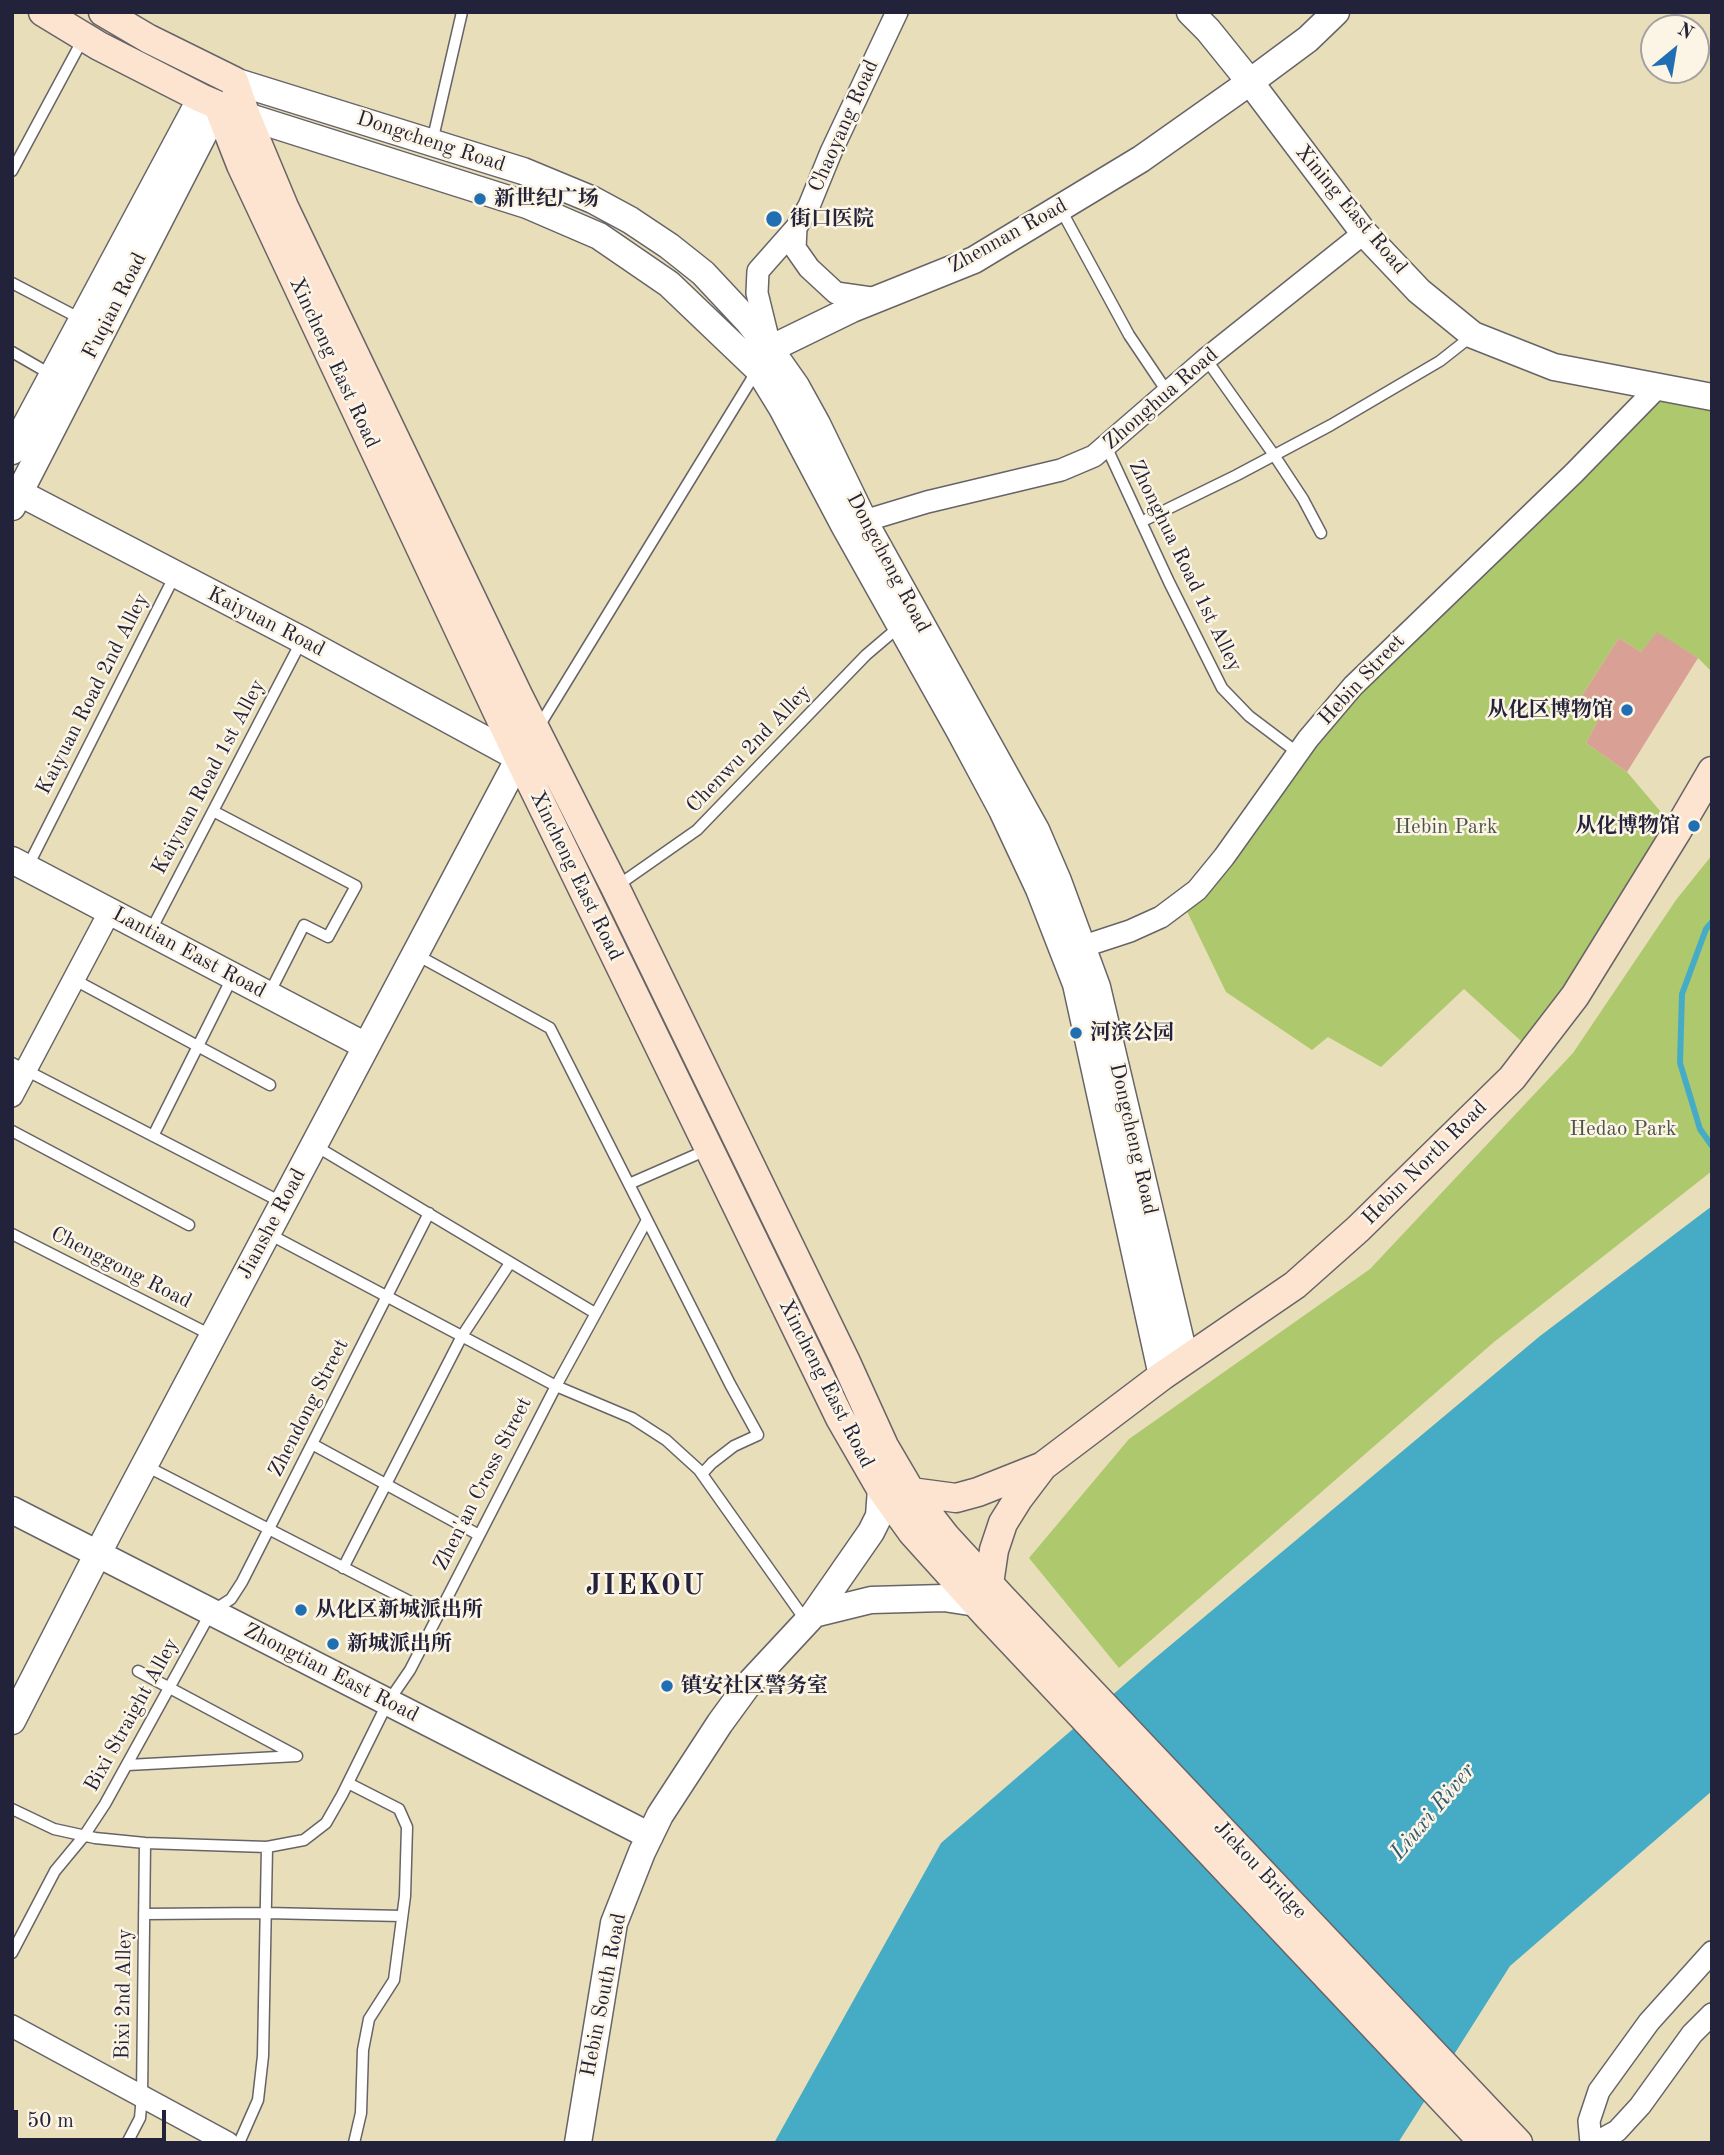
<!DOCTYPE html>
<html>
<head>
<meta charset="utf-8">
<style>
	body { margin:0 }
	#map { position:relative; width:1724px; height:2155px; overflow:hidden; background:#e8deb9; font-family:"Old Standard TT",serif }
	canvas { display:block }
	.frame { position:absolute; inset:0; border:14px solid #22223b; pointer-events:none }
	.north { position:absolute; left:1640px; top:14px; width:70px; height:70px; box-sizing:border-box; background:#fcf5e5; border:2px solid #a5a1a1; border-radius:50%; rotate:30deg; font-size:19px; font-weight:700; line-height:28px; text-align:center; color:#22223b }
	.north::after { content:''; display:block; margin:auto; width:24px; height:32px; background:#1f6fb2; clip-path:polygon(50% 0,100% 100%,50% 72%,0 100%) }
	.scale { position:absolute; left:14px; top:2110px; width:152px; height:32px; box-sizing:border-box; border:4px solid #22223b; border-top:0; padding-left:9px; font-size:21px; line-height:24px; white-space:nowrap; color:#22223b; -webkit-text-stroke:5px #fcf5e5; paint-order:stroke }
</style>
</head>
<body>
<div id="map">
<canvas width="1724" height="2155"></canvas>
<div class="frame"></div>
<div class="north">N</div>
<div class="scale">50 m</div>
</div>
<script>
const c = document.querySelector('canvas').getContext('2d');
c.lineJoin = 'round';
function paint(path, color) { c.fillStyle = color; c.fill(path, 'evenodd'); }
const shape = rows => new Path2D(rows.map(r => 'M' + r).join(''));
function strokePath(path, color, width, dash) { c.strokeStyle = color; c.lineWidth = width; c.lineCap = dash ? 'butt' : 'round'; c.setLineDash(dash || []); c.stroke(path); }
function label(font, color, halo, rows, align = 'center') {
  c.font = font + ' "Old Standard TT","Noto Serif SC",serif'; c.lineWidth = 5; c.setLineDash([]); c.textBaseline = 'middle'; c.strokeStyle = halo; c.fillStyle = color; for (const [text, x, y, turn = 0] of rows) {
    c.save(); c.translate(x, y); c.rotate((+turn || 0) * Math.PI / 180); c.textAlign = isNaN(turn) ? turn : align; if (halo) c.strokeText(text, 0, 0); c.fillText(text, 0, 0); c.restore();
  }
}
paint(shape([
	[1658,387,1712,397,1712,672,1698,658,1657,633,1641,652,1619,638,1579,700,1598,720,1586,743,1627,772,1677,831,1532,1051,1464,989,1381,1067,1328,1037,1312,1050,1226,992,1182,901,1308,739],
	[1712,855,1712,1171,1494,1342,1119,1668,1029,1558,1129,1439,1370,1269,1573,1053,1676,900]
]), '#aec86e');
paint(shape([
	[1712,1206,1712,1791,1510,1966,1398,2143,774,2143,941,1843,1154,1659,1540,1336]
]), '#46acc6');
strokePath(shape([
	[1712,922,1706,929,1682,994,1680,1063,1700,1129,1712,1146]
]), '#46acc6', 6);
paint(shape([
	[1657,632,1698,658,1627,772,1586,743,1598,720,1579,700,1619,638,1641,652]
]), '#d9a196');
const service = shape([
	[432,142,462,12],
	[12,171,84,37],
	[1060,208,1129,335,1168,393],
	[12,283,81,319],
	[12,352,52,375],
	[1206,359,1274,455,1303,499,1321,533],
	[1106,446,1169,582,1222,688,1249,716,1298,753],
	[1141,522,1237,475,1331,425,1440,361,1473,335],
	[538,728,756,372],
	[213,811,356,886,328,937,304,925,269,994],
	[27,868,175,575],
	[617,886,697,830,866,655,900,626],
	[150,932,302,640],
	[415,954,550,1028,730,1384,758,1435,734,1446,712,1463,702,1474],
	[73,979,270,1085],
	[12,1063,283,1203],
	[12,1131,189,1225],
	[153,1136,233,976],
	[314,1145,595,1313],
	[629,1184,709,1149],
	[267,1233,556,1386,632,1418,666,1440,699,1470,806,1621],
	[12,1234,213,1336],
	[312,1444,479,1535],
	[144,1465,438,1616],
	[343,1568,462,1336,510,1263],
	[128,1765,297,1756,138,1671],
	[348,1783,399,1809,407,1827,405,1896,394,1980,369,2019,363,2050,361,2113,354,2143],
	[12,1809,54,1829,95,1838,145,1843,267,1847,304,1840,326,1823,342,1795,388,1702,410,1670,556,1386,647,1220],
	[144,1914,266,1913,402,1916],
	[12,1953,55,1871,84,1836,105,1804,211,1612,231,1599,242,1582,429,1213],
	[127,2143,140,2118,142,2096,145,1843],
	[239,2143,258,2100,263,2056,267,1847]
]);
const minor = shape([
	[796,228,795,248,809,268,836,293,878,299],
	[770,346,757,293,758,271,796,228,809,206,831,152,897,12],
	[851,525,927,502,1061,470,1094,456,1206,359,1364,233],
	[1069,951,1130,931,1161,917,1197,890,1224,857,1308,739,1353,686,1574,473,1658,387],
	[12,1096,110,911],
	[12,2026,228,2143],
	[1591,2143,1589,2121,1599,2091,1649,2022,1712,1952],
	[1595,2143,1617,2131,1640,2106,1692,2034,1712,2014]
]);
const tertiary = shape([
	[1190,12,1208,30,1250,82,1364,233,1419,291,1473,335,1554,367,1712,397],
	[234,81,523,171,593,200,630,220,669,246,703,273,747,320,770,349,796,386,817,424,864,521,1036,830,1058,881,1097,987,1185,1359],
	[246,116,527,205,599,236,669,284,758,369,782,408,845,527,959,730,1002,810,1039,889,1076,984,1162,1376],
	[762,363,770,349,852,309,974,260,1141,159,1250,82,1308,39,1336,12],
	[12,451,201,98],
	[12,489,302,640,519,758],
	[12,507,218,106],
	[12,860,366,1046],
	[12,1510,650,1836],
	[814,1614,871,1600,944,1598,976,1603],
	[12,1721,109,1532,519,758,529,742],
	[578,2143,614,1923,642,1852,660,1815,720,1723,747,1686,814,1614,871,1532,879,1516,881,1489]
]);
const secondary = shape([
	[43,12,99,46,201,98,236,113],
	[103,12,149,39,234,81],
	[234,81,246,116,284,207,518,695,615,887,845,1360,884,1446,911,1492,946,1537,1002,1598,1518,2143],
	[218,106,241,165,519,758,840,1418,881,1489,912,1532,986,1614,1484,2143],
	[911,1492,956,1498,978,1492,1041,1467],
	[989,1584,994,1550,1003,1523,1018,1499,1043,1466,1162,1376,1295,1285,1358,1229,1512,1078,1575,996,1677,831,1712,771]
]);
strokePath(service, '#676467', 13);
strokePath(minor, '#676467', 24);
strokePath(tertiary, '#676467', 29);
strokePath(secondary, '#676467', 31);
strokePath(service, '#fff', 10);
strokePath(minor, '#fff', 21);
strokePath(tertiary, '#fff', 26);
strokePath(secondary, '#fde4d1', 28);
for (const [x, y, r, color] of [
	[480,199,7,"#1f6fb2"],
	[774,219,9,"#1f6fb2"],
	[1627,710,7,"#1f6fb2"],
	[1694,826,7,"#1f6fb2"],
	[1076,1033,7,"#1f6fb2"],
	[301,1610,7,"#1f6fb2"],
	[333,1644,7,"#1f6fb2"],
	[667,1686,7,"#1f6fb2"]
]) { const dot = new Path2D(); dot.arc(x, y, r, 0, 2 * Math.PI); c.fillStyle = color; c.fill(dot); strokePath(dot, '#fcf5e5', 2.5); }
label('21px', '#22223b', '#fcf5e5', [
	["Chaoyang Road",844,126,-66],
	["Dongcheng Road",431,142,18],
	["Xining East Road",1351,210,50],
	["Zhennan Road",1008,236,-29],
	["Fuqian Road",115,306,-63],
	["Xincheng East Road",334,363,65],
	["Zhonghua Road",1161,399,-41],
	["Dongcheng Road",888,563,62],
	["Zhonghua Road 1st Alley",1185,566,64],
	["Kaiyuan Road",266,622,27],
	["Hebin Street",1362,680,-47],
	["Kaiyuan Road 2nd Alley",93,694,-63],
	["Chenwu 2nd Alley",749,749,-46],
	["Kaiyuan Road 1st Alley",209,777,-62],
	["Xincheng East Road",576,876,64],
	["Lantian East Road",189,953,28],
	["Dongcheng Road",1133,1139,77],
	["Hebin North Road",1425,1163,-45],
	["Jianshe Road",272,1224,-62],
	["Chenggong Road",121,1268,27],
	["Xincheng East Road",826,1384,63],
	["Zhendong Street",309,1408,-63],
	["Zhen'an Cross Street",483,1484,-63],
	["Zhongtian East Road",331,1673,27],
	["Bixi Straight Alley",132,1715,-61],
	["Jiekou Bridge",1260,1870,47],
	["Bixi 2nd Alley",124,1994,-89],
	["Hebin South Road",604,1995,-79]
]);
label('bold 21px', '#22223b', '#fcf5e5', [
	["新世纪广场",494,199],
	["街口医院",790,219],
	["从化区博物馆",1613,710,"right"],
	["从化博物馆",1680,826,"right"],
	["河滨公园",1090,1033],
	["从化区新城派出所",315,1610],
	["新城派出所",347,1644],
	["镇安社区警务室",681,1686]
], 'left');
label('21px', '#4c544a', '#fcf5e5', [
	["Hebin Park",1446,827],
	["Hedao Park",1623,1129]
]);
label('italic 23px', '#305973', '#fcf5e5', [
	["Liuxi River",1433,1812,-50]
]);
c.letterSpacing = '2px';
label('bold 28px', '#22223b', '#fcf5e5', [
	["JIEKOU",646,1587]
]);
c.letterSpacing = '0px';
</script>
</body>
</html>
